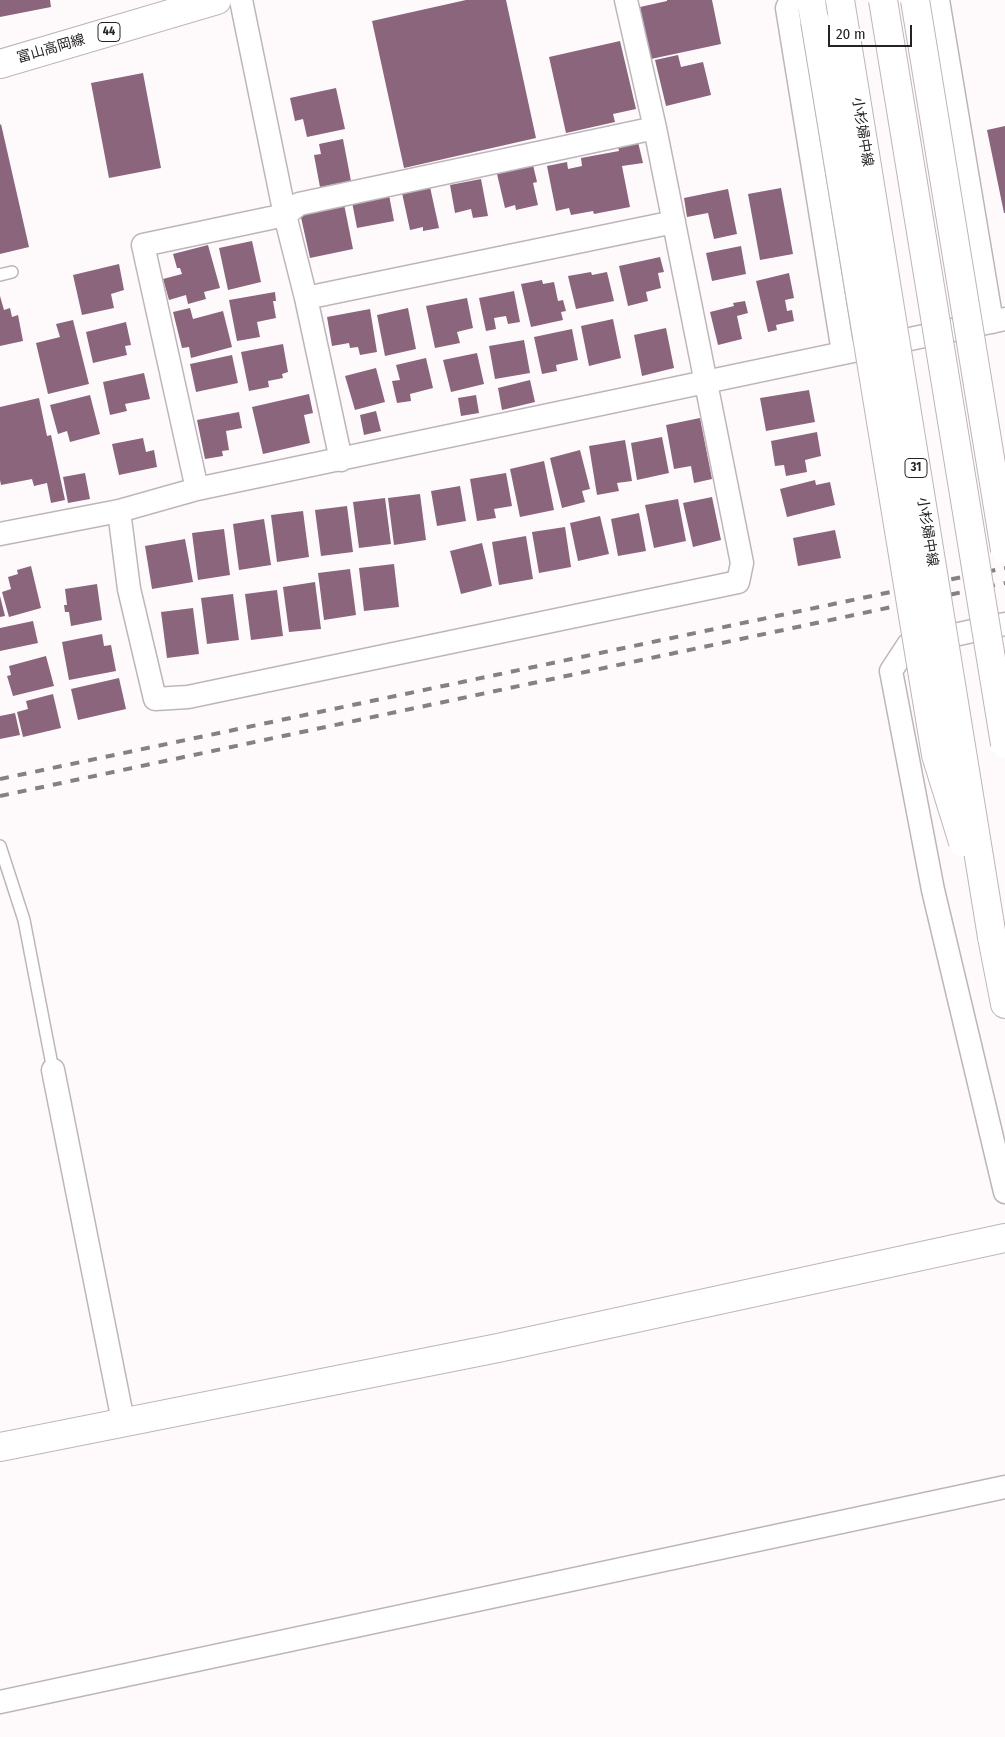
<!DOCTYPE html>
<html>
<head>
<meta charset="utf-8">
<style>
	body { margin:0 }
	#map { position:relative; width:1005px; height:1737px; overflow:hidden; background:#fefafc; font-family:"Fira Sans Condensed",sans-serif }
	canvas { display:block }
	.scale { position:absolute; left:828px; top:25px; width:84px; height:22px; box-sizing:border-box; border:2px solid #252224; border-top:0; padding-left:6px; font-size:15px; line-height:18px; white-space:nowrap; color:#252224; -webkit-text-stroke:4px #fff; paint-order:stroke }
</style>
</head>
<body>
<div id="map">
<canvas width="1005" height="1737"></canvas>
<div class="scale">20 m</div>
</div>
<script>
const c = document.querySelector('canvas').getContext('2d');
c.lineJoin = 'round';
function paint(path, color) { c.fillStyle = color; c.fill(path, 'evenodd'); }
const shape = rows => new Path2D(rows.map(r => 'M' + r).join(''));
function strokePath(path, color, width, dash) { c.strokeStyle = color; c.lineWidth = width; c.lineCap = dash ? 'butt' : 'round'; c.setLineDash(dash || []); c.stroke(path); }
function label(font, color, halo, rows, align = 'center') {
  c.font = font + ' "Fira Sans Condensed","Noto Sans JP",sans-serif'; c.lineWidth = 4.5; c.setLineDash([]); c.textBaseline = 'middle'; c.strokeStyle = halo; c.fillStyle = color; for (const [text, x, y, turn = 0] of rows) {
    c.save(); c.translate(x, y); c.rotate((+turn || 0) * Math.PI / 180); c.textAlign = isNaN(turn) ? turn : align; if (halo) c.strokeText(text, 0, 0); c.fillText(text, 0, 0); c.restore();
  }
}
paint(shape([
	[0,0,50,0,51,7,0,17],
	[466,0,506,0,536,138,404,168,372,21],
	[667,0,712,0,721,44,651,59,640,7,667,1],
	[620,41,636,109,613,114,615,122,566,133,549,57],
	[678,55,681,67,703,62,711,95,666,106,655,60],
	[143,73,161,168,109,178,91,83],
	[336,88,345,129,307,137,303,119,295,121,290,98],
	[1,124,29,247,0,254,0,125],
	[1005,126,1005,213,1004,213,987,130],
	[343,139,351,181,320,187,314,155,321,154,319,144],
	[638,142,643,163,622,166,630,207,594,214,593,211,571,215,569,208,556,211,547,166,567,162,568,169,582,166,581,158,619,151,618,146],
	[533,165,537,182,533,183,538,205,516,210,515,205,505,208,497,174],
	[481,179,488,216,473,218,471,209,455,213,450,185],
	[430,187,439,228,423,231,423,227,410,230,402,193],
	[781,188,793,254,760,260,748,194],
	[728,189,737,234,714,239,708,213,687,217,684,198],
	[389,195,394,221,357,228,352,202],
	[344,204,353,249,310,258,300,213],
	[252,241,261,282,228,290,219,248],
	[208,245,220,288,204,292,206,299,188,304,186,295,169,300,163,279,182,274,180,268,177,268,173,254],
	[741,246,746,274,712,281,706,253],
	[660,257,664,272,658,273,661,288,646,292,648,301,628,306,619,266],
	[119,264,124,290,111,294,114,308,82,315,73,275],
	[591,272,592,275,607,272,614,301,576,309,568,276],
	[789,273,794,298,785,300,787,311,792,310,794,321,776,325,777,330,768,332,756,281],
	[542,280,543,284,554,282,558,301,563,300,566,311,561,312,563,320,531,327,521,284],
	[514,291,520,322,508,324,506,316,494,318,496,329,486,331,479,298],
	[275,292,276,301,273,301,276,318,257,322,260,337,237,341,229,300],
	[0,296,4,310,10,308,12,317,18,315,23,341,0,346],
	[467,298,473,328,457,332,460,343,435,348,426,306],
	[745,301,748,313,737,316,742,339,718,345,710,312,734,306,733,303],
	[190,308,193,319,223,311,232,347,191,358,189,347,182,348,173,312],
	[408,308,416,349,385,356,377,315],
	[370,309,377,352,360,355,358,347,350,348,349,343,332,346,327,317],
	[613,319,621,358,589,366,581,326],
	[73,320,89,384,48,394,36,343,60,337,56,324],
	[126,322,131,345,125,346,127,355,93,363,86,332],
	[666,328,674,368,642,376,634,335],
	[572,329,578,360,556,365,557,371,542,374,534,337],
	[524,340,530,373,495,379,489,346],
	[283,344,288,372,282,374,283,378,268,381,269,387,249,391,241,352],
	[477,353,484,384,451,392,443,360],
	[232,355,238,383,196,392,190,364],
	[426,358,433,388,410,394,411,401,397,403,392,381,400,380,396,365],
	[376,368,385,402,355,410,345,376],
	[144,373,150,399,125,404,127,411,110,415,103,382],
	[530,380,535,402,502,410,498,388],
	[809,390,815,422,766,431,760,398],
	[309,394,313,413,304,415,310,443,263,454,252,407],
	[90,395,100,434,70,442,67,431,58,434,50,405],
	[476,395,479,413,461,416,458,398],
	[39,398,47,436,51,435,65,500,51,503,47,483,34,486,32,479,1,485,0,480,0,407],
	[376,411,381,431,364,435,360,415],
	[239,412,242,428,226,431,229,450,222,451,223,456,205,459,197,420],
	[700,418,712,479,694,483,691,466,674,469,666,425],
	[817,432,821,456,805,460,807,472,786,476,784,465,775,466,771,441],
	[662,437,669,473,637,480,631,443],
	[143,438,146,452,154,450,157,467,119,475,112,444],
	[625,440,632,481,617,483,619,491,597,495,589,446],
	[580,450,590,489,582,491,585,502,562,508,550,458],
	[544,461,554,510,520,517,510,469],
	[85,473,90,499,68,503,63,477],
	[506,473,512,506,494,509,496,518,477,521,470,479],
	[815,480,816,485,830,482,835,505,787,517,780,489],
	[460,486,466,521,437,526,431,491],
	[420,494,426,540,394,545,388,498],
	[712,497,721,540,693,547,683,503],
	[385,498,391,544,359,548,353,502],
	[678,499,686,541,654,548,645,505],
	[347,506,353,552,321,556,315,510],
	[303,511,309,557,277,562,271,515],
	[639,513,646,551,618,556,611,519],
	[600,516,609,554,578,561,570,523],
	[264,519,271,565,239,570,233,524],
	[565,527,571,567,539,573,532,532],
	[224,529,230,575,198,580,192,533],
	[835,530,841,558,798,566,793,538],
	[526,536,533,579,499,585,492,542],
	[185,539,193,582,152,589,145,546],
	[482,543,492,586,461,594,450,551],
	[394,564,399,607,364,611,359,568],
	[31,566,41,608,9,617,2,592,11,589,8,577,18,574,17,570],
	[350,569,356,615,324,620,318,573],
	[315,582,321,629,289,632,283,587],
	[97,584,102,620,71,626,69,612,65,612,64,605,67,605,65,589],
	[277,590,283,636,251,640,245,594],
	[233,594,239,640,207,644,201,598],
	[0,596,5,616,0,617],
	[193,608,199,654,167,658,161,612],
	[33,621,38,643,0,651,0,628],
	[102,634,104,646,111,645,116,671,69,680,62,642],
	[46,656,54,686,13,696,7,676,11,675,9,666],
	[119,678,126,709,78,720,71,689],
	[53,694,61,728,23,737,17,712,28,709,26,701],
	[15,713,20,735,0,739,0,716]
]), '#8a657c');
const service = shape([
	[0,275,12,272],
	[0,846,24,920,53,1070]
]);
const minor = shape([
	[241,0,285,215,306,298,341,460],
	[791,0,787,8,843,352],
	[938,0,992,322],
	[306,298,674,222],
	[197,489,143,245,285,215,299,204,655,128],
	[119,511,129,589,155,699,188,697,738,582,742,563,655,128,626,0],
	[0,534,119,511,197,489,1005,319],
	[1005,624,908,645,891,671,933,890,1005,1192],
	[53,1070,123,1421],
	[0,1702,1005,1487]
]);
const tertiary = shape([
	[0,1447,498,1348,1005,1238]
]);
const primary = shape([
	[811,0,815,21],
	[0,64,217,0],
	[992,937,1005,1004]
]);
strokePath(service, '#beb5ba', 14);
strokePath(minor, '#beb5ba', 25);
strokePath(tertiary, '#beb5ba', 30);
strokePath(primary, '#beb5ba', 30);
strokePath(service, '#fff', 11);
strokePath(minor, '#fff', 22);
strokePath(tertiary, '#fff', 28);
strokePath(primary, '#fff', 28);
strokePath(shape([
	[0,779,1005,568],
	[0,796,1005,583]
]), '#848183', 4, [9, 9]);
const primaryBridge = shape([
	[840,0,992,937],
	[883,0,1005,744],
	[915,0,1005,550],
	[815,21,936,755,963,842]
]);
strokePath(primaryBridge, '#beb5ba', 30, []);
strokePath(primaryBridge, '#fff', 28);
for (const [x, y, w] of [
	[109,32,22],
	[916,468,22]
]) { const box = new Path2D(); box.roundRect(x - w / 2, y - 9.5, w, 19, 4); c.fillStyle = '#fff'; c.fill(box); strokePath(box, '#252224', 1); }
label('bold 12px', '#252224', null, [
	["44",109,32],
	["31",916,468]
]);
label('14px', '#252224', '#fff', [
	["富山高岡線",51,49,-16],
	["小杉婦中線",862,132,81],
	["小杉婦中線",927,532,81]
]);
</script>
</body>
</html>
